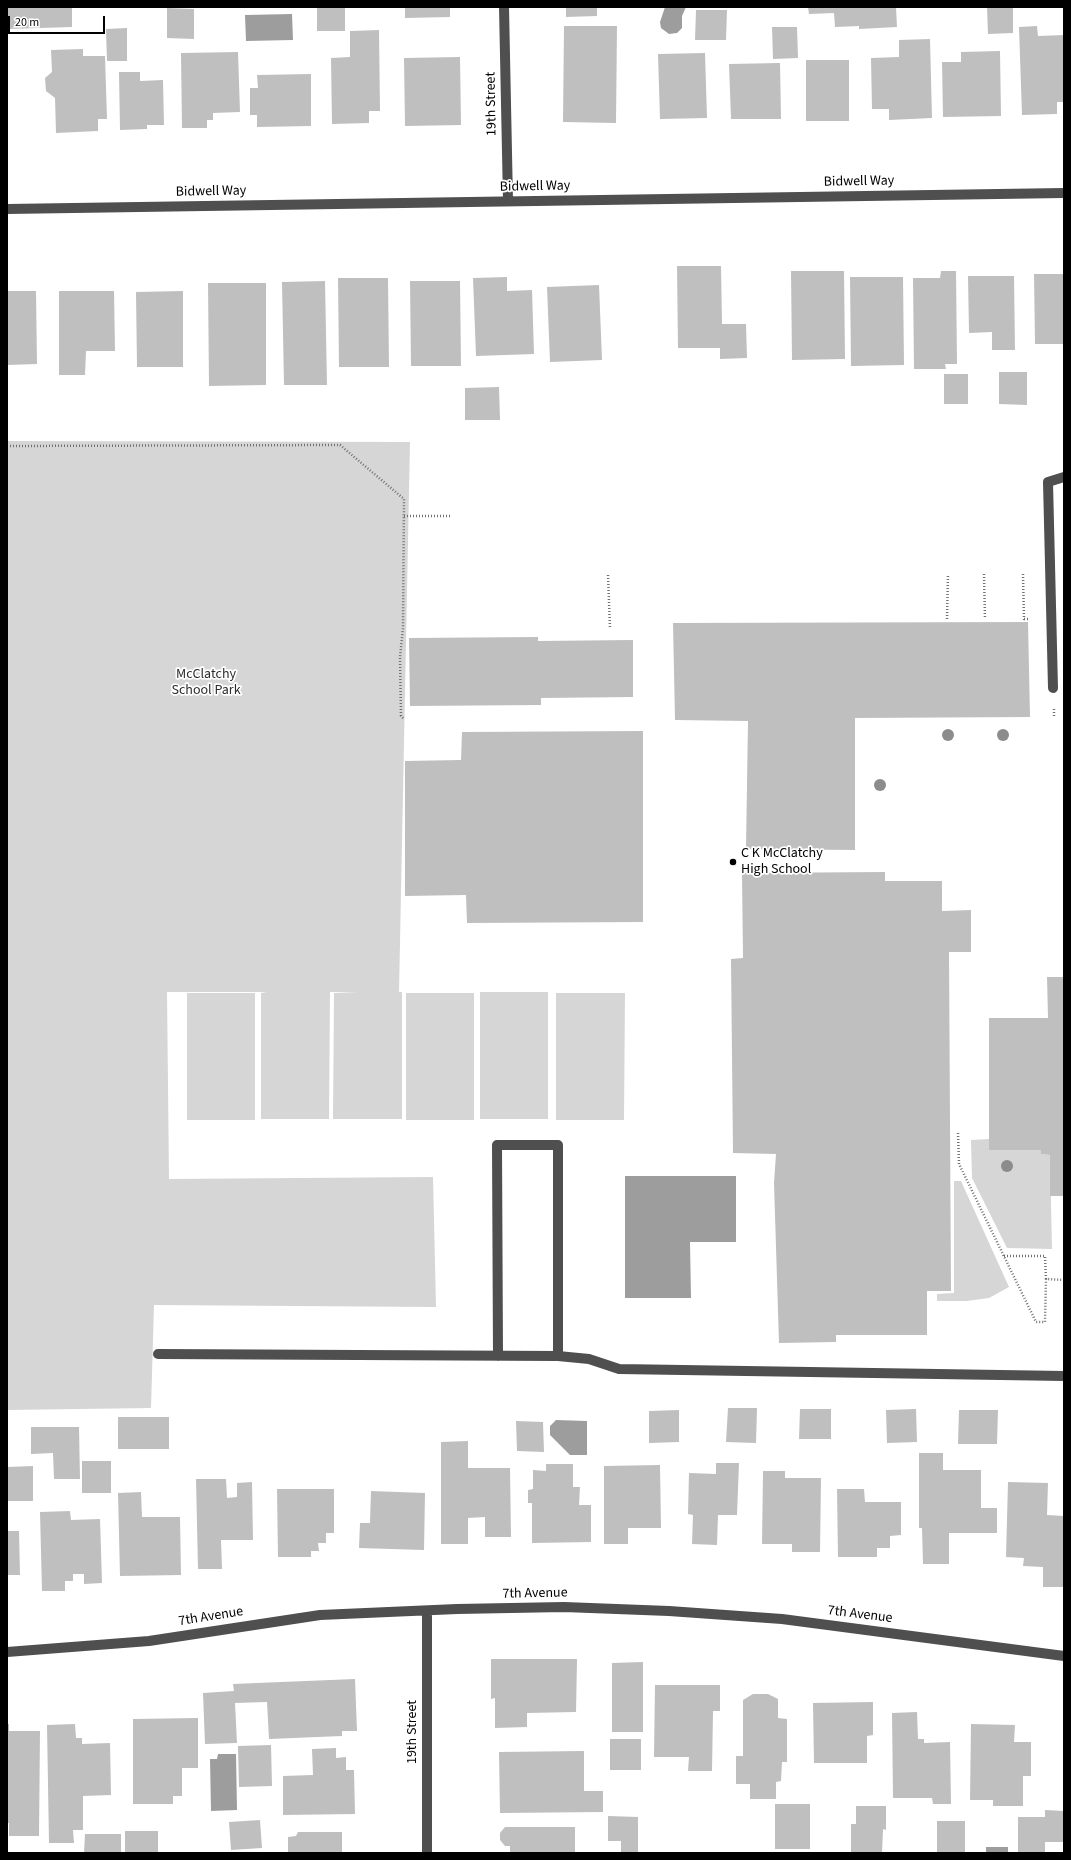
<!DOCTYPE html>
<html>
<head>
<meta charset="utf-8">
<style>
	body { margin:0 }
	#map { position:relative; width:1071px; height:1860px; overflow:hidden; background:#fff; font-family:"Source Sans 3",sans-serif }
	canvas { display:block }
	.frame { position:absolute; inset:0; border:8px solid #000; pointer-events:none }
	.scale { position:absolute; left:8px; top:16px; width:97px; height:18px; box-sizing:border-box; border:2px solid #000; border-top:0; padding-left:5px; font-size:12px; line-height:14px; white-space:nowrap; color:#000; -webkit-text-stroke:3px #fff; paint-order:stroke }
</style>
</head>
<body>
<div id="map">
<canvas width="1071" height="1860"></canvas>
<div class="frame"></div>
<div class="scale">20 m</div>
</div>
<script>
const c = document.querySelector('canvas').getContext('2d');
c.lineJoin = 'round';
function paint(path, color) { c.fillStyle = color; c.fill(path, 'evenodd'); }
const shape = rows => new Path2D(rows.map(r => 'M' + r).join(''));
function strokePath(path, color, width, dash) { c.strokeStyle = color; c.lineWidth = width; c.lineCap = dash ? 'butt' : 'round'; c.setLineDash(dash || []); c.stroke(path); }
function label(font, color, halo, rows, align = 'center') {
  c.font = font + ' "Source Sans 3",sans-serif'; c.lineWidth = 3.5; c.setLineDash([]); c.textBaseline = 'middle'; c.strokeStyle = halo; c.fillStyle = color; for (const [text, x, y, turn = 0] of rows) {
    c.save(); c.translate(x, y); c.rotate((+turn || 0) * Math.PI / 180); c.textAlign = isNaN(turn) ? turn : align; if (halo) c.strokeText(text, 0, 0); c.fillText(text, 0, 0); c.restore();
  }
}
paint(shape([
	[7,441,410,442,399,992,402,992,402,1119,333,1119,334,993,358,992,330,992,329,1119,261,1119,261,993,267,992,167,992,169,1179,433,1177,436,1307,154,1305,151,1408,7,1410],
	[480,992,548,992,548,1119,480,1119],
	[187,993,255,993,255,1120,187,1120],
	[406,993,474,993,474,1120,406,1120],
	[556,993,625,993,624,1120,556,1120],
	[989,1139,989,1150,1041,1150,1041,1154,1050,1155,1052,1249,1007,1248,972,1178,971,1140],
	[954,1181,961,1181,1009,1287,989,1298,967,1301,937,1301,937,1294,954,1293]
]), '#d6d6d6');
paint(shape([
	[665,7,686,7,682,16,682,28,677,33,669,34,661,28,660,22],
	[292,14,293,40,246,41,245,15],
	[625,1176,736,1176,736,1242,690,1242,691,1298,625,1298],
	[556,1420,587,1421,587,1455,570,1455,550,1435,550,1426],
	[218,1754,236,1754,237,1810,211,1811,210,1759,217,1759],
	[986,1847,1008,1847,1008,1853,986,1853]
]), '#9d9d9d');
paint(shape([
	[7,7,72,7,72,27,7,29],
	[317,7,345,7,345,31,317,31],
	[405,7,450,7,450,17,405,18],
	[566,7,597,7,597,16,566,17],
	[808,7,896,7,897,27,859,29,859,26,835,27,834,13,809,14],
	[987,7,1013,7,1013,33,988,34],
	[167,8,194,9,194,39,167,38],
	[696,10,727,10,726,40,695,40],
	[564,26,617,26,616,123,563,122],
	[1037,26,1038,36,1064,35,1064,102,1057,102,1057,114,1022,115,1019,27],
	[772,27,797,27,798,58,773,59],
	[127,28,127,61,107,61,106,29],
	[379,30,380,111,369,111,369,123,332,124,331,58,350,57,350,31],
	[930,39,932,118,889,120,889,109,872,109,871,58,899,57,899,40],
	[83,49,83,56,105,56,107,119,98,119,98,131,56,133,55,98,46,91,45,78,52,72,51,50],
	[1000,51,1001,116,943,117,942,62,961,62,961,52],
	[238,52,240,112,213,113,213,120,207,120,207,128,182,128,181,53],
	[705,53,707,118,660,119,658,54],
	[460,57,461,125,405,126,404,58],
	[806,60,849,60,849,121,806,121],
	[780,63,781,119,731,119,729,64],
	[119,72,140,72,140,81,163,80,164,125,147,125,147,129,120,130],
	[311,74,311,126,257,127,257,115,250,115,250,88,258,88,257,75],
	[677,266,721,266,722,324,746,324,747,358,720,359,720,348,678,348],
	[791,271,844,271,845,359,792,360],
	[941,271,956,271,957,364,945,364,946,369,914,369,913,278,940,278],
	[1034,274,1064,274,1064,344,1035,344],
	[968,276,1014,276,1015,350,992,350,992,332,969,333],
	[507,277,507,291,532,290,534,354,476,356,473,278],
	[850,277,903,277,904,365,851,366],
	[338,278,388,278,389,367,339,367],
	[325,281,327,385,284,385,282,282],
	[410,281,460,281,461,366,411,366],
	[208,283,266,283,266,385,209,386],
	[599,285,602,360,550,362,547,287],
	[7,291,36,291,37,364,7,365],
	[59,291,114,291,115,351,86,351,85,375,59,375],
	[183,291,183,367,137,367,136,292],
	[999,372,1027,372,1027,405,999,404],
	[944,374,968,374,968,404,944,404],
	[499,387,500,420,465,420,465,388],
	[1028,622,1030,717,855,718,855,850,746,849,748,721,675,720,673,623],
	[538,637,538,641,633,640,633,697,541,698,541,705,410,706,409,638],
	[643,731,643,922,467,923,466,895,405,896,405,761,461,760,462,732],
	[885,872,885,881,942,881,942,911,971,910,971,952,949,952,951,1291,927,1291,927,1335,836,1335,836,1342,779,1343,774,1183,776,1154,733,1153,731,959,743,958,742,873],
	[1047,977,1064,977,1064,1196,1050,1196,1050,1155,1041,1154,1041,1150,989,1150,989,1018,1048,1018],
	[728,1408,757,1408,756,1443,726,1442],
	[800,1409,831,1409,831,1439,799,1439],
	[916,1409,917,1442,887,1443,886,1410],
	[679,1410,679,1442,649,1443,649,1411],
	[959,1410,998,1410,997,1444,958,1444],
	[118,1417,169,1417,169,1449,118,1449],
	[516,1421,543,1422,544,1452,517,1451],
	[31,1427,79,1427,80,1479,54,1479,53,1453,31,1454],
	[468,1441,468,1468,510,1468,511,1537,485,1537,485,1517,468,1518,468,1544,441,1544,441,1442],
	[919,1453,943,1453,943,1470,981,1470,981,1508,997,1508,997,1533,949,1533,949,1564,923,1564,922,1528,919,1528],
	[82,1461,111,1461,111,1493,82,1493],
	[716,1463,739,1463,737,1515,718,1515,717,1545,692,1544,693,1515,688,1514,689,1473,716,1474],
	[546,1464,573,1464,573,1487,580,1487,579,1505,591,1505,591,1542,532,1543,532,1503,528,1503,528,1490,533,1489,533,1470,546,1471],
	[660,1465,661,1528,628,1528,628,1544,604,1544,604,1466],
	[33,1466,33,1501,7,1501,7,1467],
	[763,1471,785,1471,785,1478,821,1478,820,1552,792,1552,792,1544,762,1544],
	[196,1479,226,1479,227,1498,237,1497,237,1483,252,1482,253,1540,221,1540,222,1569,198,1569],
	[1008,1482,1048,1483,1047,1515,1064,1516,1064,1587,1043,1587,1043,1567,1023,1566,1024,1558,1006,1557],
	[277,1489,334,1489,334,1533,326,1533,326,1543,318,1543,319,1551,311,1551,311,1557,278,1557],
	[837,1489,864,1489,865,1502,901,1502,901,1535,890,1536,890,1548,877,1548,877,1557,838,1557],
	[371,1491,425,1493,424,1550,359,1548,360,1523,370,1523],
	[141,1492,142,1517,180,1517,181,1575,120,1576,118,1493],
	[70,1511,71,1520,100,1519,102,1583,84,1584,84,1574,73,1574,73,1581,65,1581,65,1591,42,1591,40,1512],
	[7,1531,19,1531,20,1575,7,1575],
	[491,1659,577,1659,576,1712,527,1713,527,1727,495,1728,495,1698,491,1699],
	[643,1662,643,1732,612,1732,612,1663],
	[355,1679,357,1731,342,1731,342,1736,269,1739,267,1702,235,1703,237,1743,205,1744,203,1693,234,1691,233,1684],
	[655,1685,720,1685,720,1711,713,1711,712,1771,688,1771,689,1757,654,1757],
	[753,1694,768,1694,778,1699,778,1718,787,1719,787,1762,782,1762,781,1781,776,1782,776,1799,750,1799,750,1784,736,1784,736,1756,743,1756,743,1700],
	[873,1702,873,1735,867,1736,867,1763,814,1763,813,1703],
	[917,1712,918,1739,924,1739,924,1743,950,1742,951,1804,933,1804,932,1798,893,1798,892,1713],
	[198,1718,198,1768,182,1768,182,1796,173,1796,173,1804,133,1804,133,1719],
	[7,1724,9,1724,9,1731,40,1731,39,1836,9,1836,9,1823,7,1823],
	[75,1724,76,1738,82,1738,82,1744,110,1743,111,1795,83,1796,83,1830,73,1830,74,1843,49,1843,47,1725],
	[971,1724,1015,1725,1014,1742,1031,1742,1031,1776,1023,1776,1023,1806,993,1806,993,1800,970,1800],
	[610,1739,641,1739,641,1770,610,1770],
	[271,1745,272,1786,239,1787,238,1746],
	[336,1748,336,1758,346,1757,346,1770,354,1770,355,1814,283,1815,283,1776,313,1775,312,1749],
	[584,1751,584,1791,603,1791,603,1812,500,1813,499,1752],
	[775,1804,810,1804,810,1849,775,1849],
	[856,1806,886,1806,886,1830,883,1829,882,1853,851,1853,851,1824,856,1824],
	[1045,1810,1064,1811,1064,1842,1045,1842,1045,1853,1018,1853,1018,1817,1045,1817],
	[608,1816,638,1817,638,1853,621,1853,621,1841,608,1841],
	[260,1820,262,1848,231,1850,229,1822],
	[937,1821,965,1821,965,1853,937,1853],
	[505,1827,575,1827,575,1853,510,1853,510,1846,505,1846,500,1840,500,1833],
	[125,1831,158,1831,158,1853,125,1853],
	[298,1832,342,1832,342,1853,288,1853,288,1837,296,1836],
	[85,1834,121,1834,121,1853,84,1853]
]), '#bfbfbf');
strokePath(shape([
	[7,446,340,445,404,499,403,628,400,657,401,716,404,719],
	[404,516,450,516],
	[984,574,985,619],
	[1023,574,1024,619,1030,619],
	[608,575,610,628],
	[947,619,948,574],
	[1054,709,1054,718],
	[958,1133,959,1164,1036,1322,1045,1322,1046,1279,1064,1280],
	[1004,1256,1045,1256,1046,1279]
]), '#717171', 2.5, [1, 2]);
strokePath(shape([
	[504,7,508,201],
	[7,209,1064,193],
	[1053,688,1048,482,1064,477],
	[158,1354,558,1356,589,1359,619,1369,1064,1376],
	[498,1356,497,1145,558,1145,558,1356],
	[7,1652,149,1641,320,1615,457,1609,564,1607,669,1611,782,1619,1064,1656],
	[427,1853,427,1611]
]), '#4f4f4f', 10);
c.fillStyle = '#8c8c8c';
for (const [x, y] of [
	[948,735],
	[1003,735],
	[880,785],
	[1007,1166]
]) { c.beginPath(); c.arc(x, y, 6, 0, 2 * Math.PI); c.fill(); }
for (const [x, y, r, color] of [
	[733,862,4,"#000"]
]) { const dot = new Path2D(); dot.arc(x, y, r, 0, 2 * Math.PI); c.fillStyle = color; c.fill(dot); strokePath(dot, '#fff', 1.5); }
label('14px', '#000', '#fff', [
	["19th Street",492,104,-91],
	["Bidwell Way",859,182,-1],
	["Bidwell Way",535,187,-1],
	["Bidwell Way",211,192,-1],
	["7th Avenue",535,1594,-1],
	["7th Avenue",860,1615,7],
	["7th Avenue",211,1617,-9],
	["19th Street",413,1732,-90]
]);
label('14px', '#2d2d2d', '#fff', [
	["McClatchy",206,675],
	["School Park",206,691]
]);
label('14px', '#000', '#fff', [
	["C K McClatchy",741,854],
	["High School",741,870]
], 'left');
</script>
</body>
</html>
